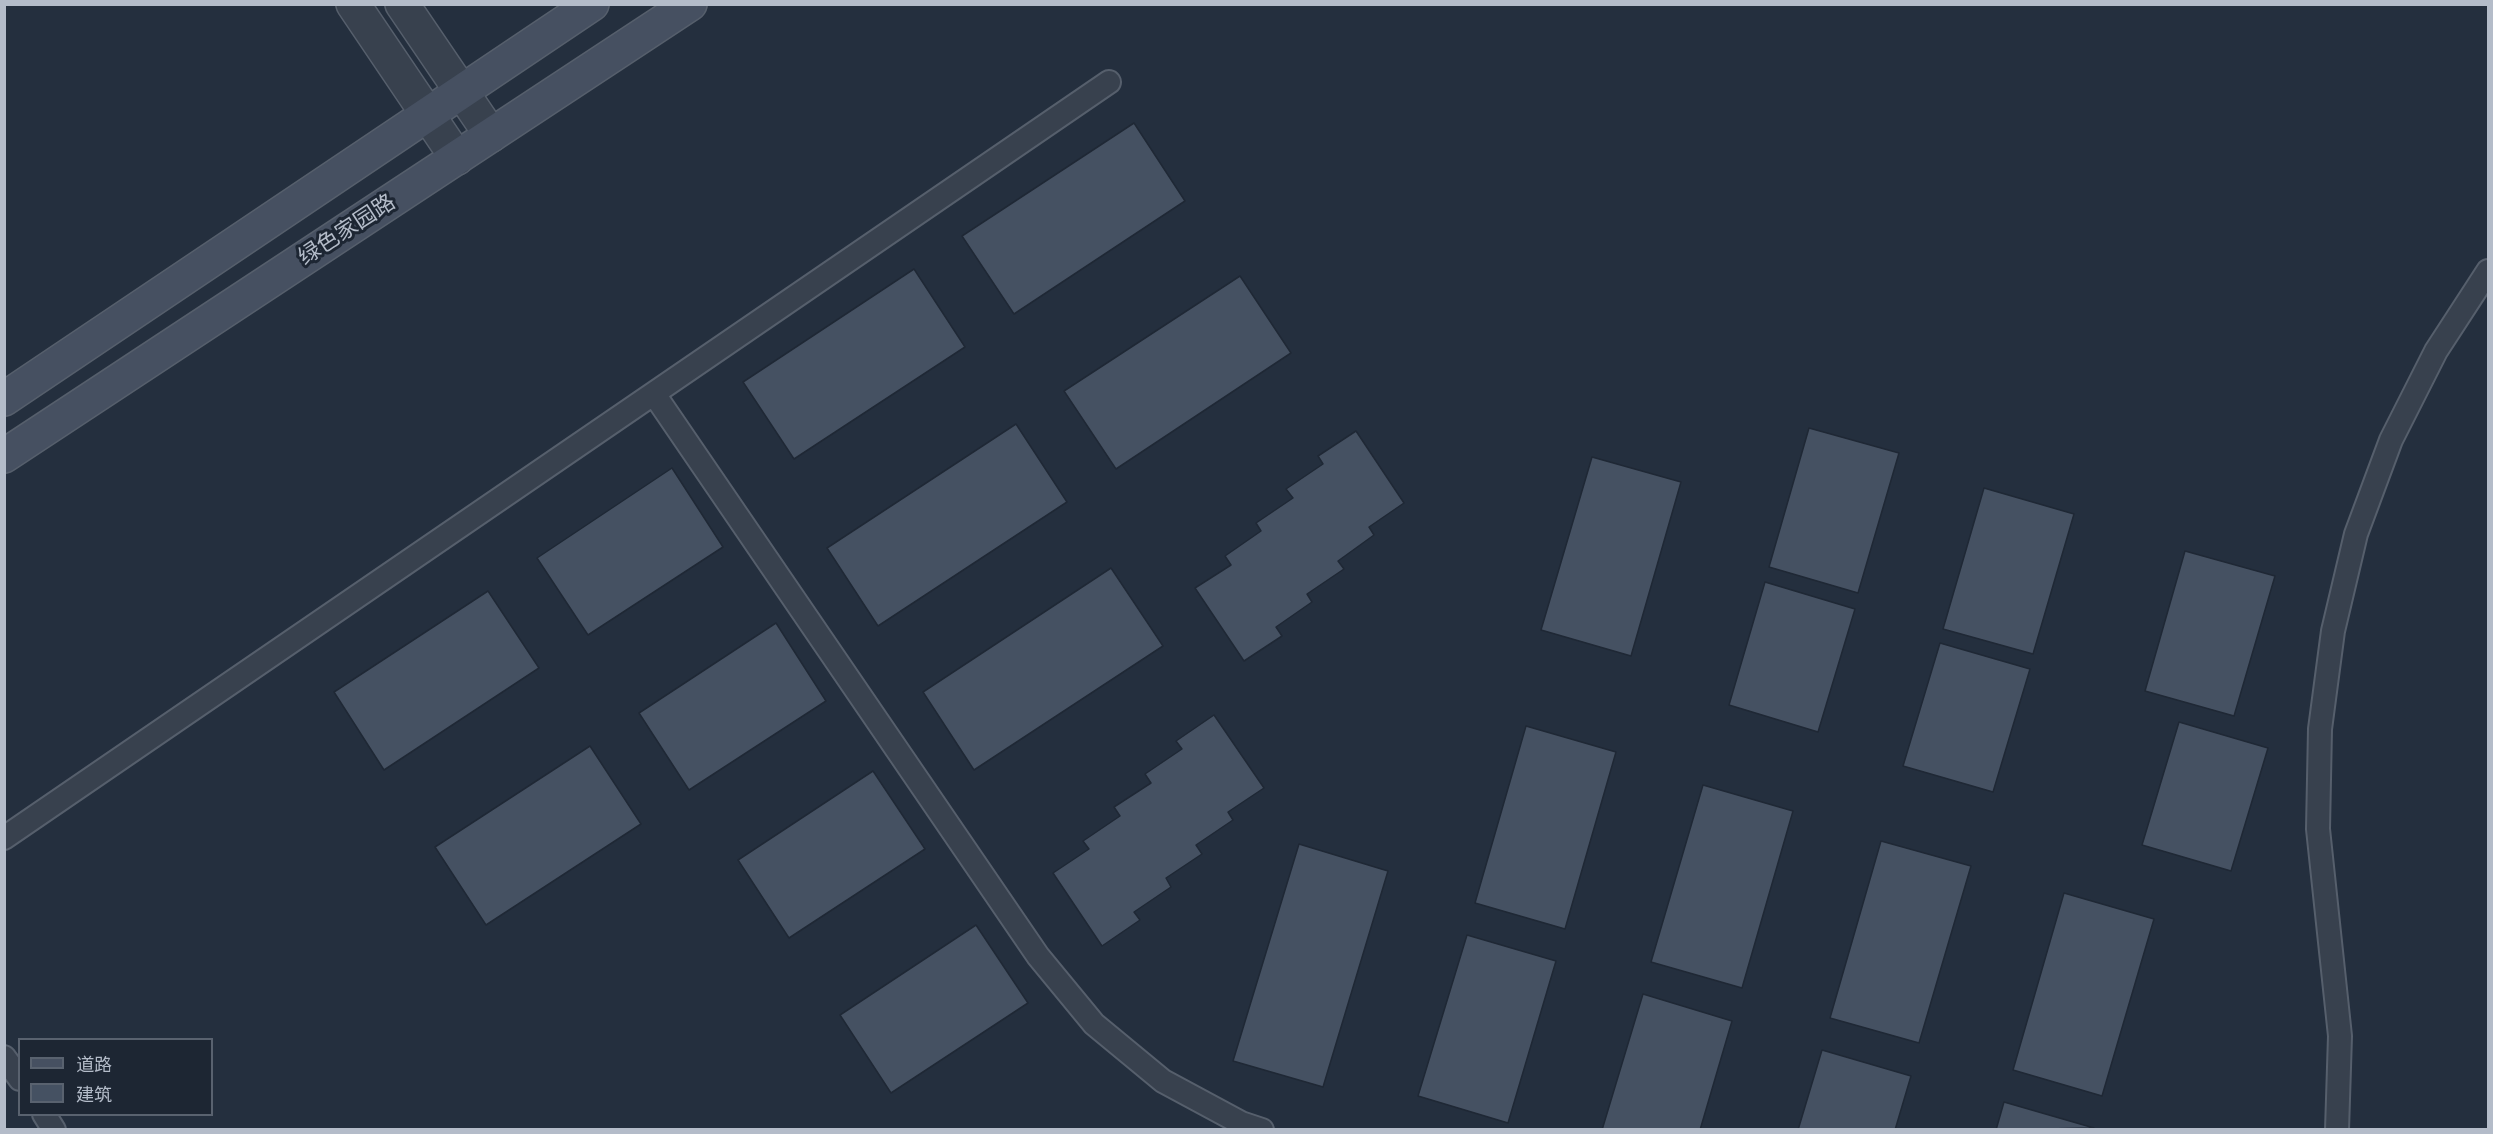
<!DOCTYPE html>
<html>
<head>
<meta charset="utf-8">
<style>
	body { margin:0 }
	#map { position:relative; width:2493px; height:1134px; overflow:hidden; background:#242f3e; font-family:Cabin,"Noto Sans SC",sans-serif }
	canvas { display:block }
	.frame { position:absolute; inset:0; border:6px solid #b4bcc9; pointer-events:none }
	.legend { position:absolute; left:18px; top:1038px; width:195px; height:78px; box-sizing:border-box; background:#1d2633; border:2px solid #59626f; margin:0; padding:8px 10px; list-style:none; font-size:18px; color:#b4bcc9 }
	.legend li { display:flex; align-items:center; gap:12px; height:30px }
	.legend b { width:30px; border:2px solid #59626f }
</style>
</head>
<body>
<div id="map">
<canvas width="2493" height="1134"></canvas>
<div class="frame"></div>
<ul class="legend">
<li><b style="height:8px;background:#465061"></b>道路</li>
<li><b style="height:16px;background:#455162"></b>建筑</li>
</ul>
</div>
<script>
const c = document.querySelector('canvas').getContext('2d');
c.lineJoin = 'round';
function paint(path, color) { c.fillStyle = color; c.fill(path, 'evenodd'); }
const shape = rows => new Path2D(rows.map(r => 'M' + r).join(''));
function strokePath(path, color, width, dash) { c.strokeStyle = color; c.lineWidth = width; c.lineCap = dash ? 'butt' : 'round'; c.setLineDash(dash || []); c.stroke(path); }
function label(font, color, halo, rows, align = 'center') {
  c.font = font + ' Cabin,"Noto Sans SC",sans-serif'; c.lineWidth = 6; c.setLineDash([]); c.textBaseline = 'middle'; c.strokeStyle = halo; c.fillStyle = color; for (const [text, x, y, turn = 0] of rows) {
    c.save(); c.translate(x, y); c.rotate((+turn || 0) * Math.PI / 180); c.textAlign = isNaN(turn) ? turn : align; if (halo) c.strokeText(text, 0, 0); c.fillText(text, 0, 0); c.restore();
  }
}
const building = shape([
	[1134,123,1185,201,1014,314,962,236,1134,123],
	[914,269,965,347,794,459,743,382,914,269],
	[1240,276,1291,353,1116,469,1064,391,1240,276],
	[1016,424,1067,502,878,626,827,548,1016,424],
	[1809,428,1899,453,1858,593,1769,567,1809,428],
	[1356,431,1404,503,1369,527,1374,535,1338,561,1344,569,1307,594,1312,602,1276,627,1282,636,1244,661,1195,588,1231,565,1225,556,1261,531,1256,523,1293,498,1286,489,1323,464,1318,456,1356,431],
	[1592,457,1681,482,1631,656,1541,630,1592,457],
	[672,468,723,547,588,635,537,558,672,468],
	[1984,488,2074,514,2033,654,1943,629,1984,488],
	[2185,551,2275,576,2234,716,2145,691,2185,551],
	[1111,568,1163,646,974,770,923,692,1111,568],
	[1765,582,1855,609,1818,732,1729,705,1765,582],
	[488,591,539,668,384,770,334,692,488,591],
	[776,623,826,701,689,790,639,713,776,623],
	[1940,643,2030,669,1993,792,1903,766,1940,643],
	[1214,715,1264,788,1228,812,1233,820,1196,845,1202,854,1166,878,1171,887,1134,912,1140,920,1102,946,1053,873,1089,849,1083,841,1120,816,1114,807,1151,783,1145,774,1182,749,1176,741,1214,715],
	[2179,722,2268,748,2231,871,2142,845,2179,722],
	[1526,726,1616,752,1565,929,1475,903,1526,726],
	[590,746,641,824,486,925,435,847,590,746],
	[873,771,925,849,789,938,738,860,873,771],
	[1703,785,1793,811,1742,988,1651,962,1703,785],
	[1881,841,1971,866,1919,1043,1830,1018,1881,841],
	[1299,844,1388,871,1323,1087,1233,1061,1299,844],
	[2064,893,2154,919,2102,1096,2013,1070,2064,893],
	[976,925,1028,1003,891,1093,840,1015,976,925],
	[1467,935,1556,961,1508,1123,1418,1096,1467,935],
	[1643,994,1732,1021,1700,1130,1602,1130,1643,994],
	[1822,1050,1911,1076,1895,1130,1798,1130,1822,1050],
	[2004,1102,2094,1128,1996,1130,2004,1102]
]);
paint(building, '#455162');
strokePath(building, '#1f2835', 1.5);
const lane = shape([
	[654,394,1038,956,1094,1024,1163,1081,1241,1123,1262,1130],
	[4,838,1109,82],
	[4,1057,20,1079],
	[44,1114,54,1130],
	[2337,1130,2340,1036,2318,829,2320,729,2333,631,2356,534,2391,440,2436,351,2488,271]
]);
const street = shape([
	[353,4,457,158],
	[402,4,491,135]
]);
const secondary = shape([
	[4,399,592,4],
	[4,456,690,4]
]);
strokePath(lane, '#565f6c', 26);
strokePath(street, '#565f6c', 36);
strokePath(secondary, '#565f6c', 36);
strokePath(lane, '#38414e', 22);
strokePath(street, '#38414e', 33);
strokePath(secondary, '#465061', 33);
label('22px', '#b4bcc9', '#1d2633', [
	["绿色家园路",347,230,-33]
]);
</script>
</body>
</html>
